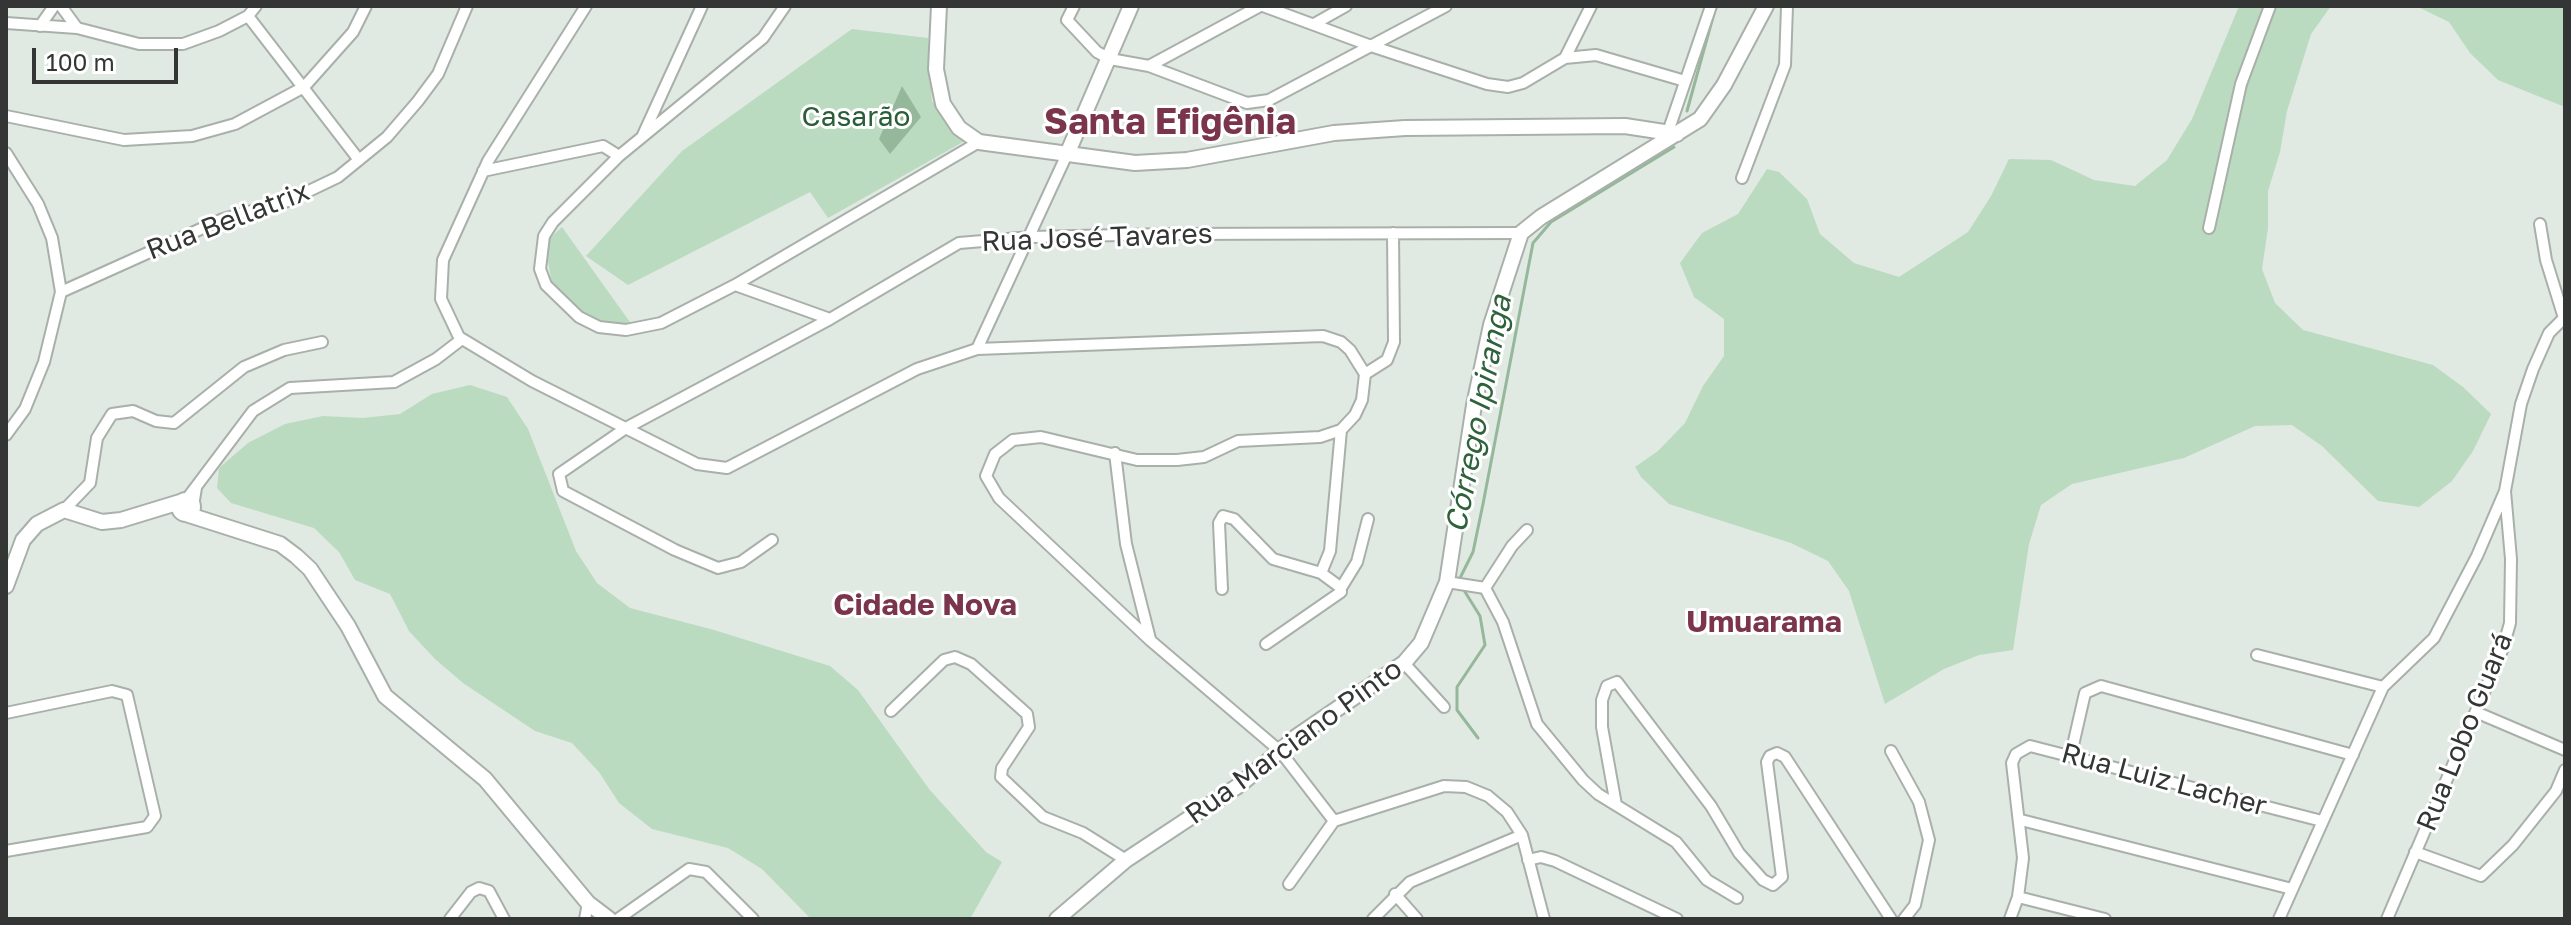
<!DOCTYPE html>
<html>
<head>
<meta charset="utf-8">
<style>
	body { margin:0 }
	#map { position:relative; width:2571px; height:925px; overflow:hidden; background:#e1e9e3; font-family:"Golos Text",sans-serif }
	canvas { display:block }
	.frame { position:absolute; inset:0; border:8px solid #333634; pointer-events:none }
	.scale { position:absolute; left:32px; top:48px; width:146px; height:36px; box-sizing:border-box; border:4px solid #333634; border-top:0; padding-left:10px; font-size:24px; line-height:28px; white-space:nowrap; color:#333634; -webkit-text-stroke:6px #fff; paint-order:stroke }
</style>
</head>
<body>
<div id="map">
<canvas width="2571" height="925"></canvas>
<div class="frame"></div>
<div class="scale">100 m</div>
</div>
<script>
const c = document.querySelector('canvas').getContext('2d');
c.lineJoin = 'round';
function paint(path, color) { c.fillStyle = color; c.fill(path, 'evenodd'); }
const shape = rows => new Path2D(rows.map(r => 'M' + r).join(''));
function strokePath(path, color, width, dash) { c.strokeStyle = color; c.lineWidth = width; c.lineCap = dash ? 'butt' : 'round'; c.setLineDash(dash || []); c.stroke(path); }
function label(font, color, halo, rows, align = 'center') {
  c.font = font + ' "Golos Text",sans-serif'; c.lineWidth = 6; c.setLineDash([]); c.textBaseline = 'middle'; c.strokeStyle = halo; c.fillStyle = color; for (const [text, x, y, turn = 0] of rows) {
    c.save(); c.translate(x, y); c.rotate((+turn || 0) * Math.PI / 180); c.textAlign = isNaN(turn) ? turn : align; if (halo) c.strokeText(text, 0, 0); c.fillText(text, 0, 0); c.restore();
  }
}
paint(shape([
	[2239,6,2331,6,2311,34,2287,111,2280,152,2268,191,2268,228,2262,269,2275,303,2303,330,2433,365,2463,387,2491,414,2473,451,2452,481,2419,507,2378,501,2322,446,2292,425,2255,426,2184,458,2072,484,2041,505,2029,544,2013,650,1979,655,1944,669,1885,704,1849,591,1828,561,1791,543,1669,504,1641,477,1635,467,1658,451,1685,423,1703,386,1724,356,1724,319,1694,297,1680,263,1702,233,1738,214,1767,169,1779,172,1807,199,1820,234,1854,263,1899,277,1968,232,1991,196,2009,159,2051,160,2094,180,2135,186,2167,160,2192,119],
	[2416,6,2565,6,2565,107,2498,80,2470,53,2449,22],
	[852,29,928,38,932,101,963,142,828,218,810,192,628,285,586,256,682,151],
	[562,227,632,325,602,324,580,313,552,284,546,251,550,238],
	[470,385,507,397,528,429,576,551,597,583,630,608,714,630,830,666,858,690,929,789,986,852,1002,862,970,919,811,919,762,869,728,848,652,829,619,803,599,772,572,743,535,731,463,683,435,659,409,631,390,594,355,580,339,552,314,528,231,503,217,488,219,468,248,443,285,424,323,416,363,418,400,414,432,394]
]), '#badbbf');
paint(shape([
	[902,86,921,117,890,154,879,139]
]), '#95b89b');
strokePath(shape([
	[1687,111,1716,6],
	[1459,580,1473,552,1483,504,1533,243,1551,222,1674,147],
	[1462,587,1480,616,1485,645,1457,687,1457,710,1478,738]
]), '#95b89b', 3);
const street = shape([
	[61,6,77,28],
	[586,6,488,161,443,260,441,299,459,337,532,381,697,464,727,468,917,369,977,349,1323,336,1341,342,1350,350,1365,374],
	[785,6,763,38,619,156,553,222,544,236,540,269,546,285,579,317,599,327,626,330,661,323,735,285,979,142],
	[1074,6,1067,20,1097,52,1110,59,1149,66,1247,103,1269,100,1446,6],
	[1263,6,1374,47,1487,84,1508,87,1523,83,1565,58,1591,6],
	[248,16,359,160],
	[6,23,77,28,139,44,183,44,219,31,248,16,256,6],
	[1314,24,1346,6],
	[40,26,54,6],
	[1565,58,1596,55,1685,81],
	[1149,66,1260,6],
	[6,116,124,140,192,136,235,124,304,87,353,32,366,6],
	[1668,132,1711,6],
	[643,135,702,6],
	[6,153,38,204,52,238,61,292,44,362,25,409,6,435],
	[483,171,603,146,619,156],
	[1742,178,1785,65,1787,6],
	[2540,224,2546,260,2564,318],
	[2209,228,2241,84,2270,6],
	[735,285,830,319],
	[61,292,223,219,288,201,338,177,387,137,418,101,438,74,467,6],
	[977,349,1068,152],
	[1365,374,1387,360,1394,342,1393,233],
	[1115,453,1126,544,1150,639],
	[186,500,253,411,290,388,394,382,436,359,462,339],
	[193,506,196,488],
	[64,510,90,483,97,438,112,414,133,411,156,421,174,423,244,367,284,350,322,342],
	[772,540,741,562,718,568,675,550,563,491,559,474,626,428,830,319,959,243,1031,237,1167,234,1521,233],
	[1447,582,1485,588,1503,622,1537,724,1583,780,1598,794,1676,842,1707,880,1737,898],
	[1341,588,1357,562,1368,519],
	[1485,588,1512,546,1527,530],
	[1222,589,1219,523,1223,516,1234,519,1273,559,1321,573,1330,551,1341,430],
	[1266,644,1341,592,1340,587,1321,573],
	[2257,655,2383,687],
	[1404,663,1444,707],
	[891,711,944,660,955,657,971,664,1027,714,1029,727,1002,768,1001,777,1043,817,1083,833,1126,860],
	[6,713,112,691,127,695,155,816,147,827,6,851],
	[2478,713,2565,750],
	[1891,751,1919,802,1929,840,1915,905,1904,919],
	[2071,754,2085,693,2101,686,2353,755],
	[1616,805,1602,727,1602,700,1607,686,1617,682,1711,806,1739,853,1763,880,1773,885,1782,877,1767,762,1770,756,1777,753,1785,757,1891,919],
	[2021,820,2292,889],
	[1334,821,1280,751,1151,641,999,498,986,476,995,454,1013,440,1041,437,1137,460,1177,460,1204,457,1238,441,1320,437,1341,430,1355,415,1362,400,1365,374],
	[1334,821,1444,786,1466,787,1488,796,1507,812,1522,835,1544,919],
	[2415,852,2481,876,2513,845,2556,791,2565,770],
	[1528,860,1541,857,1555,861,1677,919],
	[1289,884,1334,821],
	[1395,894,1417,919],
	[2018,897,2105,919],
	[450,919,471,892,479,888,489,891,504,919],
	[585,919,588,903],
	[618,919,689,869,706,872,753,919],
	[1373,919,1410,882,1522,835],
	[2010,919,2018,897,2023,858,2012,763,2016,754,2030,746,2322,821],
	[2279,919,2383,687,2434,638,2477,556,2505,491,2521,404,2533,369,2549,333,2564,318],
	[2387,919,2503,648,2510,623,2511,559,2505,491]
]);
const secondary = shape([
	[939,6,936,69,943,104,959,128,979,142,1135,163,1187,160,1334,133,1405,128,1625,126,1677,134],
	[1068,152,1131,6],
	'179 507a7 7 0 1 1 14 0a7 7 0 1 1-14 0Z',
	[186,514,280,544,296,556,310,569,348,626,385,696,485,779,588,903,609,919],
	[6,586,23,540,37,524,64,510,102,522,121,520,180,502],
	[1057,919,1126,860,1241,784,1296,737,1404,663,1421,643,1447,582,1474,405,1491,325,1521,233,1541,217,1700,119,1724,85,1766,6]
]);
strokePath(street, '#a9b0aa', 14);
strokePath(secondary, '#a9b0aa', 18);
strokePath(street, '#fff', 10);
strokePath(secondary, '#fff', 14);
label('28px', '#295e38', '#fff', [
	["Casarão",856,117]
]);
label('28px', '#333634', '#fff', [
	["Rua Bellatrix",228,221,-21],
	["Rua José Tavares",1097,238,-2],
	["Rua Lobo Guará",2465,732,-68],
	["Rua Marciano Pinto",1294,742,-36],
	["Rua Luiz Lacher",2164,780,15]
]);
label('italic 30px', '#2d623b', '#fff', [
	["Córrego Ipiranga",1479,414,-79]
]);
label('bold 30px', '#7a354d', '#fff', [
	["Cidade Nova",925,605],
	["Umuarama",1764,622]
]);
label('bold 36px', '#7a354d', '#fff', [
	["Santa Efigênia",1170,123]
]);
</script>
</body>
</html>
